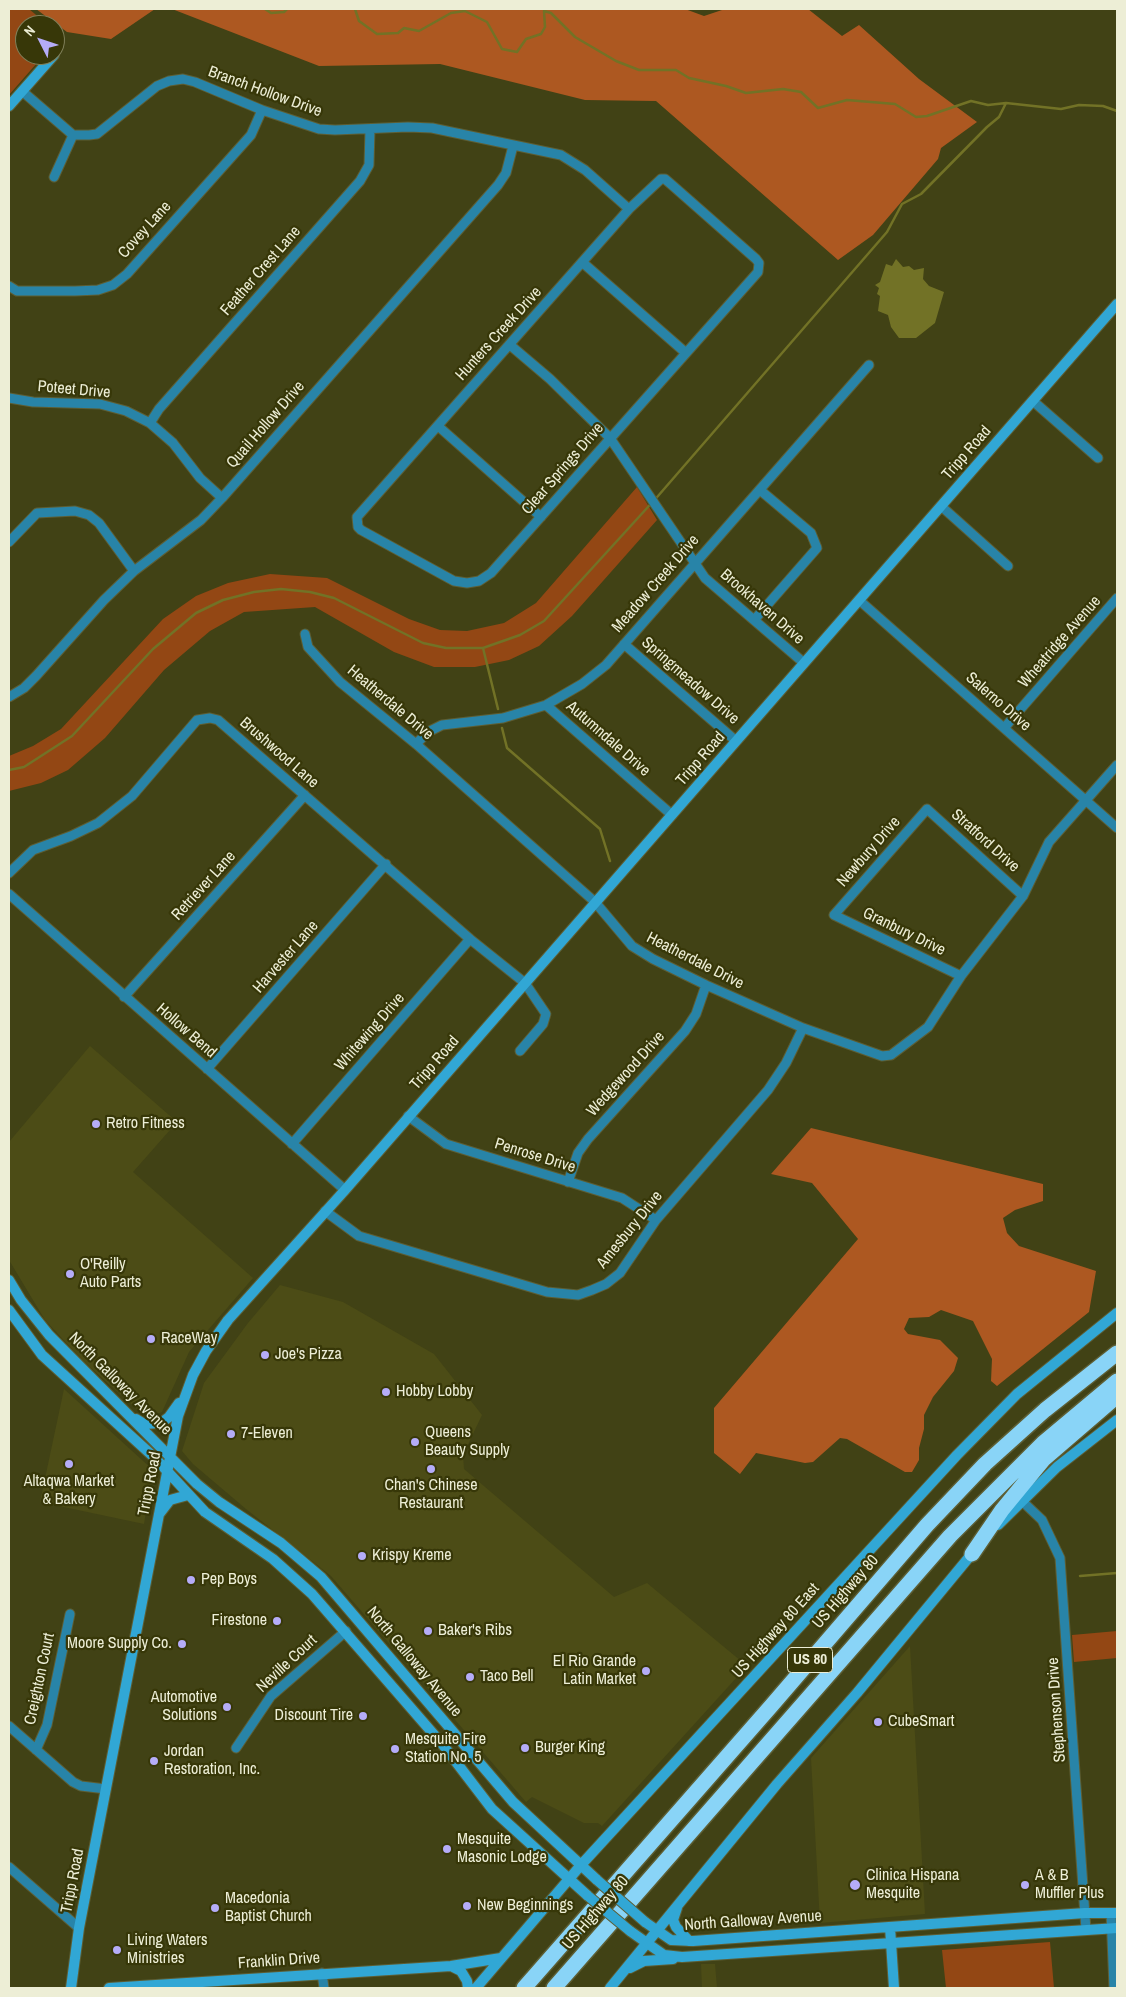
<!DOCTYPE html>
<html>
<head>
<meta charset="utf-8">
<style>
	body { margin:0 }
	#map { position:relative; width:1126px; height:1997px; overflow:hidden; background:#414215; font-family:"Archivo Narrow",sans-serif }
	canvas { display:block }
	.frame { position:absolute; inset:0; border:10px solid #edeed6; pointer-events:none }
	.north { position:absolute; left:15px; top:15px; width:50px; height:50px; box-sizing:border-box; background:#373708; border:1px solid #80805a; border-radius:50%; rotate:311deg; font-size:14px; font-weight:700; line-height:20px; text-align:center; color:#edeed6 }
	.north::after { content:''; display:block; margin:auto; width:18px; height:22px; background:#b5acf8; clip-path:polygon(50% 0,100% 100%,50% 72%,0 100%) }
</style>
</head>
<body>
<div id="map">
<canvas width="1126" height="1997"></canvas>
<div class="frame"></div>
<div class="north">N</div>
</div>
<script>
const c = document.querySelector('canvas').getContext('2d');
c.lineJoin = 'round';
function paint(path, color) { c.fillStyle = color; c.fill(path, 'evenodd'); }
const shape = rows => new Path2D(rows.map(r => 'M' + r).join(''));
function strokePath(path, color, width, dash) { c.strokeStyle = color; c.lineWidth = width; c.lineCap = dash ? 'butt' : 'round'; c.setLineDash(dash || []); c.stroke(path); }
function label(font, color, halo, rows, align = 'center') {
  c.font = font + ' "Archivo Narrow",sans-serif'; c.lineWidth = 4.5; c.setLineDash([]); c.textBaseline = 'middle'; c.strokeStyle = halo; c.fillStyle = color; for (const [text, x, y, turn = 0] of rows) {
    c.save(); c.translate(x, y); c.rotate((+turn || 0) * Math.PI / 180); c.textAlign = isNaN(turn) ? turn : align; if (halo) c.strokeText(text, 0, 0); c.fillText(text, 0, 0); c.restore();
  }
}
paint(shape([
	[90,1046,177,1122,133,1172,253,1278,189,1352,162,1412,147,1418,83,1361,45,1320,9,1260,9,1142],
	[280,1285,343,1302,434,1354,482,1415,463,1455,464,1469,614,1597,647,1583,747,1666,602,1826,598,1823,584,1823,532,1797,526,1802,331,1576,246,1509,193,1464,182,1451,204,1383,248,1323],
	[64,1389,153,1470,144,1524,40,1502],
	[910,1646,925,1914,820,1923,811,1758],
	[701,1964,715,1964,717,1988,702,1988]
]), '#4c4c16');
paint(shape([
	[9,9,29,9,48,25,25,25,25,55,44,55,9,95],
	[637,487,657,520,572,616,539,646,509,660,475,667,434,667,394,652,315,607,244,612,210,631,164,670,105,738,68,770,41,783,9,791,9,756,33,746,61,729,163,619,196,596,228,583,270,574,327,578,409,619,440,630,467,631,504,623,536,603],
	[1117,1631,1117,1658,1074,1662,1072,1635],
	[1050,1942,1054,1988,946,1988,942,1950]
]), '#934714');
paint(shape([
	[36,9,155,9,111,39,67,32],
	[172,9,685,9,704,16,725,9,808,9,842,36,859,25,919,79,977,122,941,148,938,159,873,235,838,260,656,101,585,100,440,64,319,66],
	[811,1128,1043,1184,1043,1201,1015,1210,1003,1218,1007,1233,1019,1246,1096,1271,1089,1312,997,1386,991,1381,992,1359,973,1321,941,1310,929,1317,909,1318,904,1329,908,1334,940,1340,958,1358,954,1371,933,1397,924,1415,924,1429,919,1448,919,1460,912,1472,905,1472,847,1439,840,1438,813,1462,805,1463,756,1453,740,1474,714,1453,714,1408,858,1239,812,1183,771,1174]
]), '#ad5821');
paint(shape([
	[896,259,903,267,909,266,914,270,924,268,923,279,929,286,944,292,935,323,916,338,899,338,891,327,888,315,878,311,880,296,877,294,879,288,875,285,880,282,886,264,892,266]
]), '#727226');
strokePath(shape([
	[265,9,271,13,284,12,287,9],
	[355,9,359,21,377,34,398,33,404,28,419,31,451,13,465,11,487,22,502,49,517,52,526,39,541,34,545,27,544,11,551,13,575,37,616,61,639,70,676,70,689,78,726,86,746,93,783,89,801,92,818,108,847,100,895,104,916,117,927,116,971,101,988,105,1006,103,1061,109,1079,105,1103,106,1117,111],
	[483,648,498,709],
	[502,728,507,748,600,829,610,861],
	[9,770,24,767,72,736,153,649,196,613,223,600,254,592,281,589,310,592,334,598,423,643,446,648,483,648,520,635,544,621,658,496,887,232,902,204,921,194,987,127,999,117,1006,103],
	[1080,1576,1117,1573]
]), '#727226', 2.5);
const street = shape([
	[22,91,73,135,89,135,97,134,157,86,169,81,183,79,195,82,262,110,319,129,335,130,408,127,432,128,561,155,585,170,629,209],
	[54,177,73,135],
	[661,179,665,179,672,185,756,259,759,263,758,272,491,573,479,581,467,583,454,581,361,530,358,527,357,517,629,209,661,179],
	[582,262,686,353],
	[9,286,17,291,75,291,98,290,113,285,127,274,251,135,262,110],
	[510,345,550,379,610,438,705,578,804,663],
	[9,398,33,402,100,404,126,411,150,423,173,443,200,478,222,498],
	[1033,401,1098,458],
	[150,423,159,409,360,181,369,165,370,129],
	[438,426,541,517],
	[941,506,1008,566],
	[9,542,37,513,75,511,89,515,99,523,134,571],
	[859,600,1117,828],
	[755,619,817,548,811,533,760,490],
	[305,634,308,647,340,682,416,744,595,902,632,946,653,959,706,985,803,1028,882,1056,891,1055,928,1027,961,976,1023,896,1049,842,1117,765],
	[624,644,736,741],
	[9,697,24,688,36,676,104,600,134,571,201,520,222,498,498,185,506,173,513,146],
	[546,705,672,815],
	[1005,727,1117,598],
	[416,744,428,732,442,725,503,718,546,705,582,684,606,665,869,365],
	[9,873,33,850,71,836,98,823,132,796,197,720,210,718,218,720,470,939,525,983,546,1014,543,1024,520,1051],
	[9,894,345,1190],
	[961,976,834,915,927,809,1023,896],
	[124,997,305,795],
	[207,1069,386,864],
	[408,1116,446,1144,622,1198,656,1220],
	[292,1144,470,939],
	[568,1182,578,1153,588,1139,685,1031,696,1014,706,985],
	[325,1211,359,1236,547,1292,578,1295,592,1290,606,1284,620,1273,656,1220,768,1090,786,1063,803,1028],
	[1022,1501,1042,1520,1060,1558,1086,1930],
	[9,1726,73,1782,81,1786,106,1789],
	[236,1748,271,1696,346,1631],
	[36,1750,47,1725,70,1614],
	[9,1867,79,1928],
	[1111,1913,1114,1988],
	[322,1973,324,1988]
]);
const secondary = shape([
	[9,106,54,55],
	[9,1280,21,1300,49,1335,197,1484,219,1502,281,1543,321,1577,513,1802,597,1880],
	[9,1310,42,1355,155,1458,205,1512,273,1559,312,1594,443,1745,492,1809,588,1896],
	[136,1419,144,1424,161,1423,169,1417,179,1403],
	[160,1513,170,1500,188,1495],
	[998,1525,1057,1467,1117,1420],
	[677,1908,673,1920,676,1927,689,1941],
	[645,1922,671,1940,693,1941,1085,1913,1117,1913],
	[890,1927,894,1988],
	[630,1931,664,1955,682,1957,1117,1928],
	[451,1966,461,1971,467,1981,468,1988],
	[630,1968,644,1961,673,1959],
	[71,1988,79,1928,178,1416,193,1375,206,1351,228,1320,345,1190,1117,304],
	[109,1988,451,1966,501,1958],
	[476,1988,581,1865,957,1455,1017,1394,1117,1313],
	[610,1988,777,1784,857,1693,975,1550]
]);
const highway = shape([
	[972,1554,1002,1510,1044,1459,1117,1396],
	[524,1988,772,1705,927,1525,985,1464,1045,1410,1117,1353],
	[554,1988,950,1536,1043,1443,1117,1381]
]);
strokePath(street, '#5d5e34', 11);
strokePath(secondary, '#5d5e34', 12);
strokePath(highway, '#5d5e34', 18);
strokePath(street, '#2884a8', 9);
strokePath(secondary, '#31a7d5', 10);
strokePath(highway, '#89d4f7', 15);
const secondaryBridge = shape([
	[597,1880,645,1922],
	[588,1896,630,1931]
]);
strokePath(secondaryBridge, '#5d5e34', 12, []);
strokePath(secondaryBridge, '#31a7d5', 10);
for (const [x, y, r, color] of [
	[96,1124,5,"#b5acf8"],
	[70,1274,5,"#b5acf8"],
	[151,1339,5,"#b5acf8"],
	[265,1355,5,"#b5acf8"],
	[386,1392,5,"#b5acf8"],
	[231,1434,5,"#b5acf8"],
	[415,1442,5,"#b5acf8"],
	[69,1464,5,"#b5acf8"],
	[431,1469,5,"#b5acf8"],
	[362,1556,5,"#b5acf8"],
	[191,1580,5,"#b5acf8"],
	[277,1621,5,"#b5acf8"],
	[428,1631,5,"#b5acf8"],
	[182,1644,5,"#b5acf8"],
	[646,1671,5,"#b5acf8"],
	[470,1677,5,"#b5acf8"],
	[227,1707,5,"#b5acf8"],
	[363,1716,5,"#b5acf8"],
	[878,1722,5,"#b5acf8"],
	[525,1748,5,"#b5acf8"],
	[395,1749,5,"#b5acf8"],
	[154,1761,5,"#b5acf8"],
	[447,1849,5,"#b5acf8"],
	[855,1885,6,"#b5acf8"],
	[1025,1885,5,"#b5acf8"],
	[467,1906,5,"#b5acf8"],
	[215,1908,5,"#b5acf8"],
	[117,1950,5,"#b5acf8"]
]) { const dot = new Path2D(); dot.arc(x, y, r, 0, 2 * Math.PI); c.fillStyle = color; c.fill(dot); strokePath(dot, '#373708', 2); }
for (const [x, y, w] of [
	[810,1660,45]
]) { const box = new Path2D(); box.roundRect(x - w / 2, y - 12.5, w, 25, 4); c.fillStyle = '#373708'; c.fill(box); strokePath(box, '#edeed6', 1); }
label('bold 15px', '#edeed6', null, [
	["US 80",810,1660]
]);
label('16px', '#edeed6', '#373708', [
	["Branch Hollow Drive",265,92,20],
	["Covey Lane",145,230,-48],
	["Feather Crest Lane",261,271,-49],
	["Hunters Creek Drive",499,334,-48],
	["Poteet Drive",74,390,5],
	["Quail Hollow Drive",266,425,-49],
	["Tripp Road",967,453,-49],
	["Clear Springs Drive",563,469,-49],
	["Meadow Creek Drive",656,584,-49],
	["Brookhaven Drive",762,607,41],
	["Wheatridge Avenue",1060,642,-49],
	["Springmeadow Drive",690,681,41],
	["Salerno Drive",998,702,41],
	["Heatherdale Drive",390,703,40],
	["Autumndale Drive",608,739,41],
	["Brushwood Lane",279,753,41],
	["Tripp Road",701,759,-49],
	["Stratford Drive",985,841,42],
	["Newbury Drive",869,852,-49],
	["Retriever Lane",204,886,-48],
	["Granbury Drive",904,932,26],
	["Harvester Lane",286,957,-49],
	["Heatherdale Drive",695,961,27],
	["Hollow Bend",186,1031,41],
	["Whitewing Drive",370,1032,-49],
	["Tripp Road",435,1063,-49],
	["Wedgewood Drive",626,1074,-48],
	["Penrose Drive",535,1156,17],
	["Amesbury Drive",630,1230,-51],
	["North Galloway Avenue",120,1384,45],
	["Tripp Road",150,1484,-79],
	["US Highway 80",846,1592,-49],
	["US Highway 80 East",776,1631,-48],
	["North Galloway Avenue",414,1662,50],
	["Neville Court",287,1664,-43],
	["Creighton Court",40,1679,-78],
	["Stephenson Drive",1057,1710,-94],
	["Tripp Road",73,1881,-79],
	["US Highway 80",596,1913,-49],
	["North Galloway Avenue",753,1921,-4],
	["Franklin Drive",279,1961,-4]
]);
label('16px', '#edeed6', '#373708', [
	["Retro Fitness",106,1124],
	["O'Reilly",80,1265],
	["Auto Parts",80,1283],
	["RaceWay",161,1339],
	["Joe's Pizza",275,1355],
	["Hobby Lobby",396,1392],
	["Queens",425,1433],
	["Beauty Supply",425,1451],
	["7-Eleven",241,1434],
	["Altaqwa Market",69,1482,"center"],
	["& Bakery",69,1500,"center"],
	["Chan's Chinese",431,1486,"center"],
	["Restaurant",431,1504,"center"],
	["Krispy Kreme",372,1556],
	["Pep Boys",201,1580],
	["Firestone",267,1621,"right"],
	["Baker's Ribs",438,1631],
	["Moore Supply Co.",172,1644,"right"],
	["El Rio Grande",636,1662,"right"],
	["Latin Market",636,1680,"right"],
	["Taco Bell",480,1677],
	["Automotive",217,1698,"right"],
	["Solutions",217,1716,"right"],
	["Discount Tire",353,1716,"right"],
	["CubeSmart",888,1722],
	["Mesquite Fire",405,1740],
	["Station No. 5",405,1758],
	["Burger King",535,1748],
	["Jordan",164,1752],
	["Restoration, Inc.",164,1770],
	["Mesquite",457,1840],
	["Masonic Lodge",457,1858],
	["Clinica Hispana",866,1876],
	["Mesquite",866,1894],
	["A & B",1035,1876],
	["Muffler Plus",1035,1894],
	["Macedonia",225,1899],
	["Baptist Church",225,1917],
	["New Beginnings",477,1906],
	["Living Waters",127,1941],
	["Ministries",127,1959]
], 'left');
</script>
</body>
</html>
